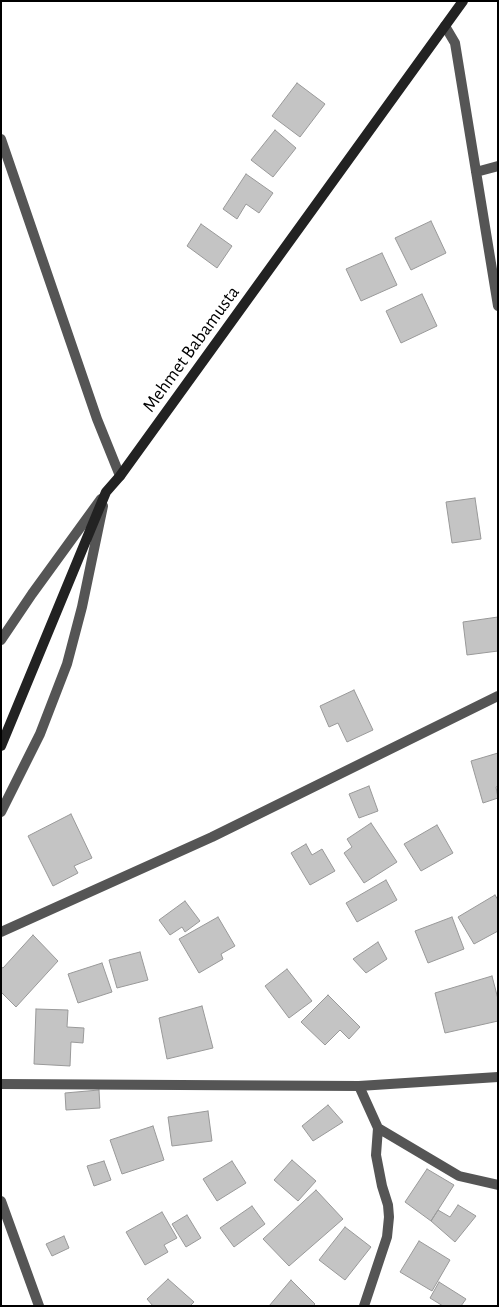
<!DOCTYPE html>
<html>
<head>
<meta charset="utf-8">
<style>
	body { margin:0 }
	#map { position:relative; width:499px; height:1307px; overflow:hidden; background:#fff; font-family:"Alegreya Sans",sans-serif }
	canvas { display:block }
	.frame { position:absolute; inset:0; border:2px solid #000; pointer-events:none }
</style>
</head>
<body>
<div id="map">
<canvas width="499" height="1307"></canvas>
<div class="frame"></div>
</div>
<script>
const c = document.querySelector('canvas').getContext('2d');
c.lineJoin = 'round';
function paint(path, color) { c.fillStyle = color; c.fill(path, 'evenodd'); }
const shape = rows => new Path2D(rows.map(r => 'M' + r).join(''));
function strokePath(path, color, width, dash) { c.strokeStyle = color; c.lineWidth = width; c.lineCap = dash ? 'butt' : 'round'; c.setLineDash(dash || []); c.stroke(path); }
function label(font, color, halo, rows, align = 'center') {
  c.font = font + ' "Alegreya Sans",sans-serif'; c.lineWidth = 4; c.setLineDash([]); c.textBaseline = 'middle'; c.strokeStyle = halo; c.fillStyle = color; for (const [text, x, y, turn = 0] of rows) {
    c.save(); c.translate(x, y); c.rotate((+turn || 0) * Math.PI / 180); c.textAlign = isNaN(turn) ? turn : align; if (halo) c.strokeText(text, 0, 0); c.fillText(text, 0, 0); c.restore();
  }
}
const building = shape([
	[297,83,325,104,300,137,272,116,297,83],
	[275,130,296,148,273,177,251,160,275,130],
	[246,174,273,193,259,213,246,204,237,219,223,209,246,174],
	[431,221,446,253,411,270,395,238,431,221],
	[201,224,232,246,217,268,187,246,201,224],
	[382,253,397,285,361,301,346,269,382,253],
	[422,294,437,326,401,343,386,311,422,294],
	[475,498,481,539,452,543,446,502,475,498],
	[498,617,498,651,467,655,463,622,498,617],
	[354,690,373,730,347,742,338,723,329,727,320,706,354,690],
	[498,753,498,786,496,787,498,798,483,803,471,761,498,753],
	[369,786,378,811,359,818,349,794,369,786],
	[71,814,92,858,74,866,78,873,53,886,28,836,71,814],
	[371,823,397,862,364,883,344,853,352,847,347,839,371,823],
	[437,825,453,853,421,871,404,844,437,825],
	[306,844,312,855,322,849,335,871,310,885,291,853,306,844],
	[386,880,397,900,357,922,346,903,386,880],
	[495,895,498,900,498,931,474,944,458,917,495,895],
	[185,901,200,921,185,932,182,927,170,935,159,920,185,901],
	[218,917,235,946,221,954,223,959,199,973,179,939,218,917],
	[452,917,464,949,428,963,415,931,452,917],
	[33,935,58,961,16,1007,1,992,1,967,3,968,33,935],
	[378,942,387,959,366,973,353,959,378,942],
	[140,952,148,980,117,988,109,960,140,952],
	[102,963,112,992,78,1003,68,974,102,963],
	[287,969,312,1001,289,1018,265,986,287,969],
	[492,976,498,999,498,1021,445,1033,435,993,492,976],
	[328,995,360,1027,349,1039,340,1030,325,1045,301,1022,328,995],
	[202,1006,213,1048,167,1059,159,1018,202,1006],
	[36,1009,68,1010,67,1027,84,1028,83,1043,71,1042,70,1066,34,1064,36,1009],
	[99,1090,100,1108,66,1110,65,1093,99,1090],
	[328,1105,343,1122,313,1141,302,1126,328,1105],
	[208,1111,212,1141,172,1146,168,1117,208,1111],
	[153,1126,164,1160,122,1174,110,1140,153,1126],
	[292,1160,316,1181,298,1201,274,1180,292,1160],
	[104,1161,111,1180,94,1186,87,1166,104,1161],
	[232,1161,246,1183,217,1201,203,1179,232,1161],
	[427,1169,454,1185,431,1221,405,1202,427,1169],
	[316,1190,343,1219,289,1266,263,1239,316,1190],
	[458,1205,476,1216,455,1242,431,1221,438,1210,450,1217,458,1205],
	[252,1206,265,1224,234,1247,220,1228,252,1206],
	[162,1212,177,1238,164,1245,168,1252,145,1265,126,1232,162,1212],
	[187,1215,201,1238,186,1247,172,1224,187,1215],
	[345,1227,371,1247,345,1280,319,1260,345,1227],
	[64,1236,69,1248,52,1256,46,1244,64,1236],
	[419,1241,450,1260,432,1291,400,1272,419,1241],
	[168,1279,194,1302,190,1306,153,1306,147,1299,168,1279],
	[291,1280,315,1304,313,1306,269,1306,291,1280],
	[439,1282,466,1299,461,1306,443,1306,430,1298,439,1282]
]);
paint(building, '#c4c4c4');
strokePath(building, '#999', 1);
strokePath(shape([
	[1,139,97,419,120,476]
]), '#555', 10);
strokePath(shape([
	[445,26,455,43,498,306],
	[476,172,498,166],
	[1,932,212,837,498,696],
	[359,1086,378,1128,376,1155,382,1186,388,1205,389,1217,387,1237,364,1306],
	[378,1128,459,1176,498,1185],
	[1,1201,39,1306]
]), '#555', 10);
strokePath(shape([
	[1,640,32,594,101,499],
	[1,812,40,734,67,664,82,607,103,506],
	[1,1084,359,1086,498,1077]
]), '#555', 10);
strokePath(shape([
	[1,746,106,492,120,476,463,1]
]), '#222', 10);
label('19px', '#000', '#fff', [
	["Mehmet Babamusta",191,349,-54]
]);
</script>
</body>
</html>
